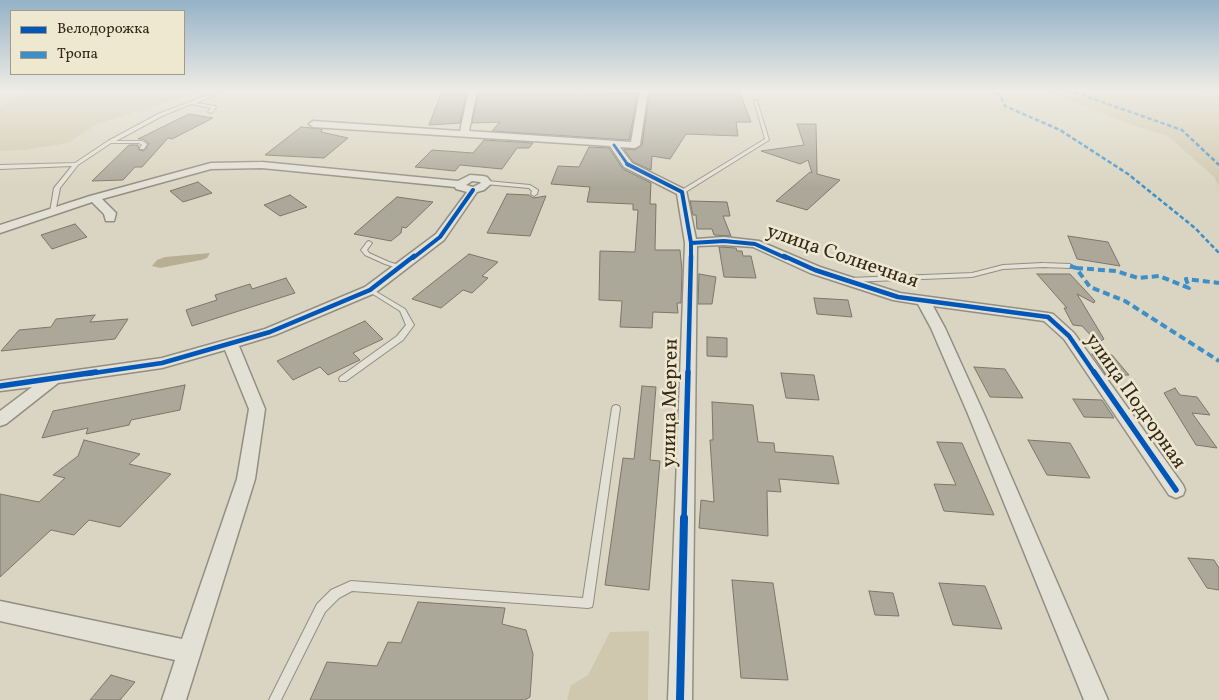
<!DOCTYPE html>
<html>
<head>
<meta charset="utf-8">
<style>
	body { margin:0 }
	#map { position:relative; width:1219px; height:700px; overflow:hidden; background:#dad5c2; font-family:Vollkorn,serif }
	canvas { display:block }
	.legend { position:absolute; left:10px; top:10px; width:175px; height:65px; box-sizing:border-box; background:#eee8d1; border:1px solid #a49b87; margin:0; padding:6px 9px; list-style:none; font-size:15px; color:#362819 }
	.legend li { display:flex; align-items:center; gap:10px; height:25px }
	.legend b { width:25px; border:1px solid #a49b87 }
</style>
</head>
<body>
<div id="map">
<canvas width="1219" height="700"></canvas>
<ul class="legend">
<li><b style="height:6px;background:#0057b8"></b>Велодорожка</li>
<li><b style="height:6px;background:#3d8fc9"></b>Тропа</li>
</ul>
</div>
<script>
const c = document.querySelector('canvas').getContext('2d');
c.lineJoin = 'round';
function paint(path, color) { c.fillStyle = color; c.fill(path, 'evenodd'); }
const shape = rows => new Path2D(rows.map(r => 'M' + r).join(''));
function strokePath(path, color, width, dash) { c.strokeStyle = color; c.lineWidth = width; c.lineCap = dash ? 'butt' : 'round'; c.setLineDash(dash || []); c.stroke(path); }
function label(font, color, halo, rows, align = 'center') {
  c.font = font + ' Vollkorn,serif'; c.lineWidth = 5; c.setLineDash([]); c.textBaseline = 'middle'; c.strokeStyle = halo; c.fillStyle = color; for (const [text, x, y, turn = 0] of rows) {
    c.save(); c.translate(x, y); c.rotate((+turn || 0) * Math.PI / 180); c.textAlign = isNaN(turn) ? turn : align; if (halo) c.strokeText(text, 0, 0); c.fillText(text, 0, 0); c.restore();
  }
}
paint(shape([
	[29,90,206,90,97,124,68,143,24,150,0,151,0,108],
	[1044,90,1219,90,1219,187,1214,177,1168,136,1132,125],
	[649,631,648,700,567,700,571,685,588,675,610,632]
]), '#d0c8ae');
paint(shape([
	[210,253,207,258,201,260,160,268,152,266,157,260,165,257]
]), '#b8ae95');
const building = shape([
	[458,90,467,90,460,123,429,125,442,91,458,90],
	[479,90,547,90,638,93,629,140,492,131,500,122,472,123,479,90],
	[650,90,739,90,751,122,736,122,738,136,686,134,670,159,652,156,651,170,633,162,624,149,635,150,642,145,650,90],
	[189,114,213,118,172,139,168,138,142,167,135,167,123,180,92,181,129,145,138,145,139,150,144,151,149,144,143,139,138,139,189,114],
	[797,124,816,124,817,174,840,180,807,210,776,201,810,172,812,173,808,160,800,164,761,151,804,145,797,124],
	[301,127,322,129,321,132,348,138,324,158,265,155,301,127],
	[484,140,533,143,529,148,517,148,502,169,460,165,455,171,415,167,432,150,473,153,484,140],
	[589,147,609,148,623,169,651,183,650,204,656,204,655,250,680,250,682,270,681,303,677,303,678,313,653,312,652,328,620,327,622,301,599,300,600,251,635,252,638,210,633,210,633,204,587,202,590,187,551,184,558,166,579,167,589,147],
	[198,182,212,193,183,202,170,191,198,182],
	[507,194,529,195,533,198,546,196,530,236,487,233,507,194],
	[290,195,307,207,280,216,264,205,290,195],
	[397,197,433,202,406,228,402,227,401,233,391,241,354,234,397,197],
	[690,201,727,202,730,216,723,216,731,236,714,235,712,229,697,229,696,215,693,215,690,201],
	[75,224,87,237,52,249,41,235,75,224],
	[1068,236,1108,242,1120,266,1077,259,1068,236],
	[719,247,736,248,737,251,742,251,743,256,751,256,756,278,724,277,719,247],
	[469,254,498,262,482,276,488,278,472,293,463,290,441,308,412,299,469,254],
	[699,274,716,277,712,304,698,304,699,274],
	[1037,274,1070,274,1095,301,1094,303,1077,294,1104,339,1098,343,1082,326,1073,325,1064,308,1067,308,1037,274],
	[286,278,295,293,192,326,186,310,217,300,215,295,250,284,252,289,286,278],
	[814,298,848,300,852,317,817,314,814,298],
	[95,315,90,322,128,319,115,339,1,351,19,330,51,327,56,319,95,315],
	[365,321,383,339,353,353,360,360,328,375,320,367,293,380,277,361,365,321],
	[707,337,727,338,727,357,707,356,707,337],
	[1092,354,1112,355,1129,375,1106,375,1092,354],
	[974,367,1005,369,1023,398,990,397,974,367],
	[781,373,814,375,819,400,786,398,781,373],
	[185,385,180,410,131,420,129,425,86,434,88,428,42,438,53,411,185,385],
	[642,386,656,387,650,460,660,461,649,590,605,585,623,458,634,459,642,386],
	[1175,388,1180,395,1197,397,1210,415,1192,413,1217,448,1196,445,1164,393,1175,388],
	[1073,399,1102,400,1114,418,1084,417,1073,399],
	[712,402,753,405,758,442,774,443,775,452,833,456,839,484,779,479,781,492,767,491,768,536,699,528,701,500,714,502,710,440,713,440,712,402],
	[84,440,140,454,129,464,171,474,120,527,89,520,74,535,51,530,0,577,0,494,39,502,65,478,53,475,78,456,84,440],
	[1028,440,1070,443,1090,478,1047,475,1028,440],
	[937,442,962,443,994,515,944,511,934,484,956,485,937,442],
	[1188,558,1214,560,1219,568,1219,590,1207,588,1188,558],
	[732,580,773,583,788,680,741,678,732,580],
	[939,583,985,586,1002,629,953,625,939,583],
	[869,591,893,593,899,616,875,615,869,591],
	[418,602,505,608,502,624,526,630,533,654,530,697,525,700,310,700,327,662,377,666,388,642,401,643,418,602],
	[111,675,135,682,120,700,90,700,111,675]
]);
paint(building, '#aba799');
strokePath(building, '#7b766a', 1);
const service = shape([
	[221,90,227,90,196,103,215,106,216,107,212,113,208,112,211,108,191,104,162,116,116,141,142,141,147,144,144,149,140,149,140,148,142,145,139,143,111,143,78,165,60,188,55,213,51,213,50,212,54,188,72,166,0,169,0,165,75,163,108,141,158,114,221,90],
	[754,100,757,101,769,140,684,193,680,193,680,191,765,139,754,100],
	[487,181,530,185,538,190,537,194,534,196,531,194,532,191,529,188,485,184,485,182,487,181],
	[369,241,372,243,367,250,369,253,389,262,402,266,402,268,400,269,385,264,365,255,361,250,367,242,369,241],
	[1043,263,1070,264,1073,266,1070,268,1043,267,1003,269,972,277,850,282,847,280,850,278,972,273,1003,265,1043,263],
	[370,288,405,309,414,325,403,340,346,381,340,381,339,379,340,377,397,336,406,325,400,311,368,291,367,290,370,288],
	[616,405,619,406,620,408,593,603,592,607,588,608,352,591,339,598,325,612,281,700,269,700,317,604,331,590,351,581,583,598,612,408,613,406,616,405]
]);
const minor = shape([
	[469,90,477,90,469,131,631,142,640,90,648,90,640,145,635,148,620,147,632,163,686,190,696,239,724,237,759,241,820,267,900,293,1048,313,1053,314,1074,333,1183,485,1185,490,1183,495,1176,498,1169,495,1064,339,1044,321,933,306,945,328,984,414,1108,700,1084,700,968,414,931,328,918,304,893,300,810,273,753,247,724,245,697,246,692,700,668,700,685,243,677,194,624,167,610,146,313,127,309,124,313,121,460,131,469,90],
	[262,162,458,181,470,175,483,176,487,177,492,183,484,190,477,192,444,240,375,293,275,335,239,346,265,409,255,479,186,700,162,700,175,660,0,621,0,601,182,639,237,479,249,409,225,350,162,368,58,383,6,424,0,426,0,411,32,387,0,391,0,381,162,358,265,329,365,287,436,234,467,192,456,189,455,187,262,168,211,169,102,199,116,213,114,221,106,221,104,214,92,202,0,233,0,225,90,196,211,163,262,162],
	[472,181,480,182,481,183,473,187,466,185,472,181]
]);
strokePath(service, '#928e81', 2);
strokePath(minor, '#928e81', 3);
paint(service, '#e3e0d6');
paint(minor, '#e3e0d6');
strokePath(shape([
	[990,90,1000,95,1005,106,1060,130,1128,174,1195,228,1219,253],
	[1068,90,1182,130,1219,165],
	[1198,90,1219,92]
]), '#3d8fc9', 2.5, [4.5, 2.5]);
strokePath(shape([
	[1070,266,1076,268,1090,287,1125,301,1219,361],
	[1076,268,1116,271,1138,278,1159,276,1189,288,1186,279,1219,283]
]), '#3d8fc9', 4, [7, 4]);
strokePath(shape([
	[614,145,628,165]
]), '#0057b8', 3);
strokePath(shape([
	[627,164,682,192,691,243,691,258],
	[691,243,724,241,755,244,786,258],
	[413,258,440,237,473,190]
]), '#0057b8', 4);
strokePath(shape([
	[784,256,815,270,898,297,1048,317,1069,336,1095,374],
	[87,374,162,363,270,332,370,290,414,256],
	[688,374,691,256]
]), '#0057b8', 4.5);
strokePath(shape([
	[1094,372,1176,490],
	[0,386,96,372],
	[684,519,688,372]
]), '#0057b8', 5.5);
strokePath(shape([
	[680,700,684,518]
]), '#0057b8', 8);
const sky = c.createLinearGradient(0, 0, 0, 188);
sky.addColorStop(0, '#95b2c7');
sky.addColorStop(0.48, '#eeece4');
sky.addColorStop(1, '#eeece400');
c.fillStyle = sky;
c.fillRect(0, 0, 1219, 188);
label('20px', '#362819', '#eee8d1', [
	["улица Солнечная",842,258,19],
	["улица Подгорная",1134,402,55],
	["улица Мерген",672,403,-89]
]);
</script>
</body>
</html>
